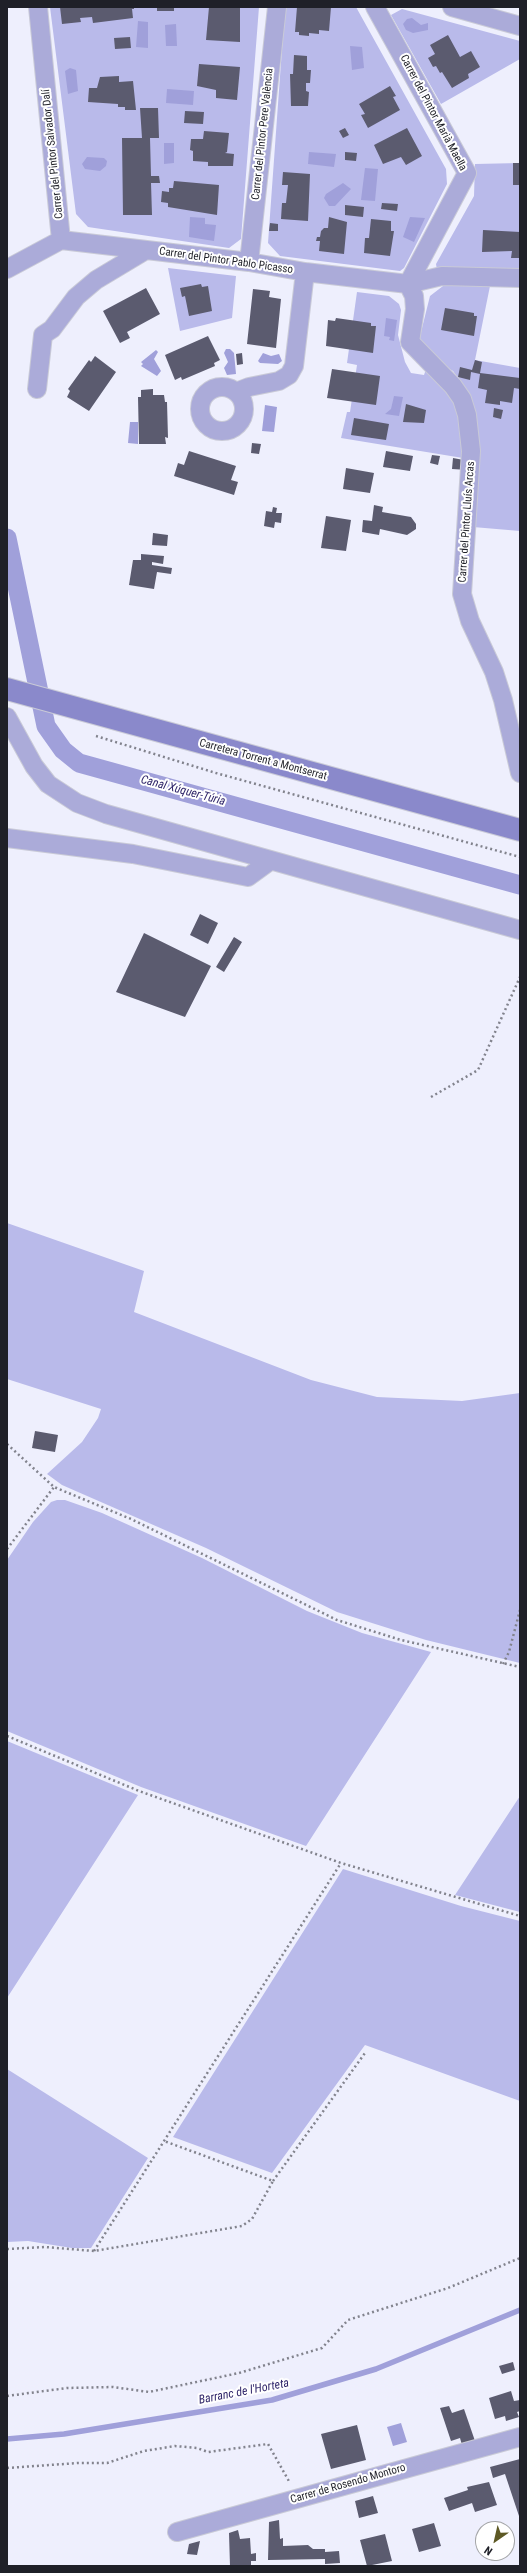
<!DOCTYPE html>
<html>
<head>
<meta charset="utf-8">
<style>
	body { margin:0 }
	#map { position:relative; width:527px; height:2573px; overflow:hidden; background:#eeeffd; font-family:"Roboto Condensed",sans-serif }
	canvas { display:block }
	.frame { position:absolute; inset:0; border:8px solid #1f2028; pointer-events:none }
	.north { position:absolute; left:475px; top:2521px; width:40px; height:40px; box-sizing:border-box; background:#fff; border:1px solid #a5a6a9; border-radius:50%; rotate:214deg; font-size:11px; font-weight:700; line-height:16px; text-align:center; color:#1f2028 }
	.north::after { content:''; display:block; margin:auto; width:14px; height:18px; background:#5d5925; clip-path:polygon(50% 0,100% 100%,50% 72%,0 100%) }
</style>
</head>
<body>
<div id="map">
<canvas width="527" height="2573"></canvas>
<div class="frame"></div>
<div class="north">N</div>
</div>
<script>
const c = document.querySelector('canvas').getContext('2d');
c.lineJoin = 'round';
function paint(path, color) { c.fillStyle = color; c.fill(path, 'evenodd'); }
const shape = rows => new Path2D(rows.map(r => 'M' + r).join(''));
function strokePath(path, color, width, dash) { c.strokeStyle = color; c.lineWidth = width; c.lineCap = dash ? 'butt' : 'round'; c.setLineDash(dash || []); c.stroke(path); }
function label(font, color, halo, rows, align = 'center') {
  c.font = font + ' "Roboto Condensed",sans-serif'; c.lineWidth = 4; c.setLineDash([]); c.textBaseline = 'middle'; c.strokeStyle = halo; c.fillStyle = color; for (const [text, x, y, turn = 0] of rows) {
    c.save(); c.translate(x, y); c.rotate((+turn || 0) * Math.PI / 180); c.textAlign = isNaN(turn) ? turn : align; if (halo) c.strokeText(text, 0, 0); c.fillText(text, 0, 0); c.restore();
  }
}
paint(shape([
	[50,7,259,7,241,239,229,248,88,227,76,214],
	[285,7,356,7,446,169,447,184,404,268,400,271,280,256,268,243],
	[402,9,520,41,520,59,441,104,391,15],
	[520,163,520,273,437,270,436,264,474,196,475,164],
	[168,268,236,276,232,318,180,331],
	[443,286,490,286,475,360,520,368,520,531,473,527,480,460,468,392,453,371,426,355,419,340,430,296],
	[357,292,389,296,399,304,401,310,398,335,405,362,411,373,424,375,426,369,456,394,469,459,341,438,347,412,350,412,357,365,347,363],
	[7,1223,144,1271,134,1312,311,1380,377,1397,462,1401,520,1393,520,1663,426,1640,337,1612,206,1548,62,1485,47,1474,82,1442,98,1418,101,1409,7,1379],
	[57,1500,65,1500,102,1513,202,1558,307,1611,362,1633,431,1652,306,1846,141,1787,7,1731,7,1560,33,1522,51,1502],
	[7,1741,138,1795,7,1998],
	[520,1796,520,1912,455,1895],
	[343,1869,461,1906,520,1921,520,2101,365,2045,272,2173,173,2137],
	[7,2069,148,2158,91,2248,72,2248,28,2241,7,2242]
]), '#b9baea');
paint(shape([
	[412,18,421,25,428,23,428,30,413,33,406,30,403,24,407,19],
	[138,21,148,22,148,48,136,47],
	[176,24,177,46,166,46,165,25],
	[350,46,362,47,364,68,352,70],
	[70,68,76,70,78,91,68,94,65,71],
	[167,89,194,91,193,105,166,103],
	[164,143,174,143,174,163,164,164],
	[309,152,336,154,334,167,308,164],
	[87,157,104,158,107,161,106,166,100,171,85,169,82,164],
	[365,168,378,169,375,201,361,200],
	[343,183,351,189,335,206,329,206,324,198,326,194],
	[190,217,205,218,205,224,216,225,214,241,189,237],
	[410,217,425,218,414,242,403,237],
	[386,318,397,320,394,341,389,340,390,337,384,336],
	[226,349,230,349,234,353,236,374,227,375,224,368,228,362,224,353],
	[156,350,158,352,154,359,161,371,157,376,141,366,143,364,141,362],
	[263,353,271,356,279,354,282,361,278,364,260,363,258,361],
	[394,396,403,397,399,416,385,414,391,409],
	[265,405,277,407,274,432,262,431],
	[130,422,138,422,138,444,128,443],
	[401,2423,407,2442,393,2446,387,2427]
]), '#a0a0da');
strokePath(shape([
	[7,2439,64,2434,272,2400,376,2369,520,2310]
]), '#a0a0da', 5.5);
strokePath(shape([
	[7,538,46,726,63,750,79,763,520,885]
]), '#a0a0da', 19);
paint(shape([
	[60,7,134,7,134,9,132,9,133,18,93,23,92,17,80,18,81,22,62,24],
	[157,7,174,7,174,11,157,11],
	[209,7,240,7,240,42,206,40],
	[297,7,331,7,329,31,319,30,319,34,309,33,309,36,299,35,299,32,295,32],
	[448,35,460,57,471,51,480,67,468,74,469,78,452,88,442,72,440,73,436,66,433,67,428,58,435,54,430,45],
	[130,37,131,48,115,49,114,38],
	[294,55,307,56,307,70,311,70,310,83,306,83,306,91,309,92,308,106,291,106,290,74,293,74],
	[199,64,240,67,237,100,216,98,216,90,197,86],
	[119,76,119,82,133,81,136,110,125,110,125,107,118,107,118,104,88,102,89,88,97,88,100,77],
	[390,86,396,96,393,97,400,110,368,128,361,115,365,114,359,104],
	[140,108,158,108,159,138,150,138,151,176,159,176,160,183,151,183,152,215,123,215,122,138,142,138],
	[185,111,204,112,203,124,184,123],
	[345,128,349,135,343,138,339,131],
	[407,128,422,156,406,165,401,157,383,164,374,145],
	[204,131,229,133,227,152,225,153,234,154,233,166,208,166,208,162,193,161,193,151,190,150,191,139,203,139],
	[345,152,357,153,356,161,345,160],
	[513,163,520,163,520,185,513,185],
	[283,172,310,174,308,221,281,219,282,203,286,203,288,185,282,185],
	[174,181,219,185,217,215,168,207,168,203,161,202,162,191,169,192,169,188,173,188],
	[382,203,398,204,397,211,381,209],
	[345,205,364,207,363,217,345,215],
	[329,217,347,222,344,254,319,251,320,241,316,241,317,237,320,237,321,231,324,228,328,228],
	[371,219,391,221,391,231,394,231,390,256,364,253,365,238,369,238],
	[270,223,278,224,278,231,269,231],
	[483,230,520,232,520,258,511,258,512,251,482,252],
	[201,284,202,287,208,286,212,311,189,316,185,296,182,297,180,288],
	[146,288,160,314,127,332,130,338,120,343,103,311],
	[253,289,270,291,269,297,281,299,276,348,247,344],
	[445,308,474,313,474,316,477,316,474,336,441,330],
	[336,318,371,323,371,326,376,326,373,353,326,346,328,320,335,321],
	[208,336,220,360,214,363,215,366,182,380,181,377,175,380,165,355],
	[242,353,243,364,237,365,236,354],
	[95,356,116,372,89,411,67,397,70,391,68,389,89,360,91,362],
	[475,360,482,362,480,373,520,378,520,389,514,388,512,403,500,401,500,405,485,403,487,390,478,388,480,374,471,372,470,380,458,377,460,367,472,370],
	[332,369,380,376,376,405,327,398],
	[153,389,153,395,164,395,165,402,167,402,168,438,165,437,166,444,139,444,138,397,141,397,141,390],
	[406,404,426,410,424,423,403,422],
	[494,408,503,410,501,419,493,417],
	[354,418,389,424,386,440,351,435],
	[252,443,261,444,259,454,251,453],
	[189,451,236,466,231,480,238,482,234,495,174,476,178,463,184,465],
	[386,451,413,456,410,471,383,467],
	[432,455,440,456,438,465,430,463],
	[453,458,469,461,468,470,452,469],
	[346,468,374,473,370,493,343,489],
	[374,505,383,507,382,512,411,517,416,524,416,529,407,535,380,529,379,535,362,532,363,520,372,521],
	[273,507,277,508,276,513,282,513,281,523,275,522,274,528,264,526,266,511,272,512],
	[326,516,351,520,346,551,321,548],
	[153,533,168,535,167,546,152,545],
	[141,554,164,556,163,564,152,562,152,565,172,568,171,574,157,572,154,589,129,585,133,560,141,560],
	[200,914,218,923,208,944,190,935],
	[144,933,211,966,185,1017,116,992],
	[234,937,242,942,224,972,216,967],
	[35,1431,58,1435,55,1452,32,1448],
	[513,2362,515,2370,502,2374,499,2366],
	[511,2391,514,2401,520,2400,520,2411,517,2412,519,2417,506,2421,505,2416,495,2419,489,2398],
	[449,2406,452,2413,464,2409,475,2441,462,2445,460,2438,451,2441,440,2408],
	[357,2425,366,2460,331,2469,321,2434],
	[520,2459,520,2515,519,2516,505,2474,493,2478,490,2467],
	[489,2482,497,2505,475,2512,472,2503,449,2511,444,2498,468,2490,467,2487],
	[373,2496,378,2513,359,2518,355,2501],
	[279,2520,280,2539,283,2538,283,2546,308,2545,313,2549,325,2549,325,2552,339,2551,340,2563,325,2564,325,2559,268,2560,269,2522],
	[434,2523,441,2546,419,2552,412,2529],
	[238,2530,240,2539,250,2538,251,2554,256,2553,256,2561,251,2561,251,2566,230,2566,229,2533],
	[385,2534,392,2561,367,2566,360,2540],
	[200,2541,197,2555,187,2554,189,2544]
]), '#5b5b6f');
const street = shape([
	[38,7,61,240],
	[375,7,467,173,408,284],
	[452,7,520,26],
	[61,240,249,262,305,272,408,284,442,276,520,278],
	[249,262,277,7],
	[7,269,61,240],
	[408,284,414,296,415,309,410,342,453,386,462,399,467,415,471,451,462,594,470,621,494,672,503,700,520,773],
	'200 409a22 22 0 1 1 44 0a22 22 0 1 1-44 0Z',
	[37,389,43,335,52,329,76,297,96,280,146,250],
	[236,392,249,387,279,381,289,375,294,366,305,272],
	[7,717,34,766,48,784,77,803,106,814,520,930],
	[7,838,133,854,248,877,270,861],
	[177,2532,520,2437]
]);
const secondary = shape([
	[7,689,520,830]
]);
strokePath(street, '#c9cad7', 20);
strokePath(secondary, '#c9cad7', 24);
strokePath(shape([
	[96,736,216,773,520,857],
	[431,1097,478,1070,520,977],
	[7,1444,54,1487,131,1519,337,1620,401,1640,520,1667],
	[7,1549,54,1487],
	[503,1664,509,1652,520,1610],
	[7,1736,139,1791,341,1863,520,1916],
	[273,2181,365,2053],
	[7,2249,45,2247,94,2251,242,2226,252,2219,273,2181,164,2141],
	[94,2251,341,1863],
	[7,2396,67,2388,113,2387,149,2392,239,2373,322,2348,348,2320,448,2288,520,2258],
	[7,2468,78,2463,107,2463,144,2451,175,2446,197,2448,208,2452,268,2444,290,2483]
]), '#82838d', 2.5, [2, 3]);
strokePath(street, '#ababd9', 18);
strokePath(secondary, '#8a89cb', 22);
label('11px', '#1f2028', '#fff', [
	["Carrer del Pintor Marià Maella",433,113,62],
	["Carrer del Pintor Pere València",263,134,-84],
	["Carrer del Pintor Salvador Dalí",53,154,-96],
	["Carrer del Pintor Pablo Picasso",226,261,8],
	["Carrer del Pintor Lluís Arcas",467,522,-86],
	["Carretera Torrent a Montserrat",263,760,15],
	["Carrer de Rosendo Montoro",348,2484,-16]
]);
label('italic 12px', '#2f2569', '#fff', [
	["Canal Xúquer-Túria",183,791,15],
	["Barranc de l'Horteta",244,2392,-11]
]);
</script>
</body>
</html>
